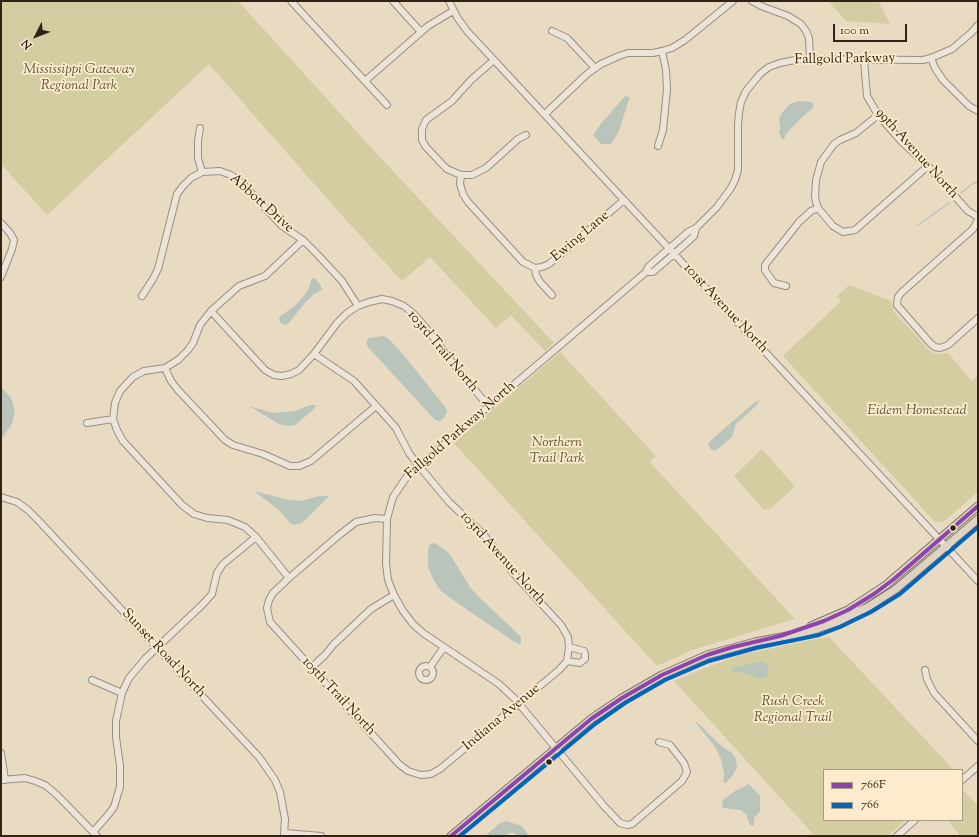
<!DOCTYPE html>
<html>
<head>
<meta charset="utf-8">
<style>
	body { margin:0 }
	#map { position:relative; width:979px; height:837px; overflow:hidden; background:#e9dbc2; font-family:"Sorts Mill Goudy",serif }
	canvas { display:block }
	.frame { position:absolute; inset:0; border:2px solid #312214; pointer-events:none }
	.legend { position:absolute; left:823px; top:769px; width:140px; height:52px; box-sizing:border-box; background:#fcebcc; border:1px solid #ab9b82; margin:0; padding:5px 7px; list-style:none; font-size:12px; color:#312214 }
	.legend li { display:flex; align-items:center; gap:8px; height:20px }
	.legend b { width:20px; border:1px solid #ab9b82 }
	.north { position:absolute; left:16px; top:16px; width:40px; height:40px; -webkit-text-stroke:3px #fcebcc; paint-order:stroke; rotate:228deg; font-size:11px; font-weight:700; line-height:16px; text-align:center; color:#312214 }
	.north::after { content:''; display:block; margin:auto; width:14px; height:18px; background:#312214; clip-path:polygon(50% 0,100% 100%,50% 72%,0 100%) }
	.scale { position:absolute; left:833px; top:24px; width:74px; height:18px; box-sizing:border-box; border:2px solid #312214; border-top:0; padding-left:5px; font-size:12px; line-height:14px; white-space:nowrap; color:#312214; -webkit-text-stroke:3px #fcebcc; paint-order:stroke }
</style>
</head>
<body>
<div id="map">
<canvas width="979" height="837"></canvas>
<div class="frame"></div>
<ul class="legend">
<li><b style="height:5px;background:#8e44ad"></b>766F</li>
<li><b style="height:5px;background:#0065bd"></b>766</li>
</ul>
<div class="north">N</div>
<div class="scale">100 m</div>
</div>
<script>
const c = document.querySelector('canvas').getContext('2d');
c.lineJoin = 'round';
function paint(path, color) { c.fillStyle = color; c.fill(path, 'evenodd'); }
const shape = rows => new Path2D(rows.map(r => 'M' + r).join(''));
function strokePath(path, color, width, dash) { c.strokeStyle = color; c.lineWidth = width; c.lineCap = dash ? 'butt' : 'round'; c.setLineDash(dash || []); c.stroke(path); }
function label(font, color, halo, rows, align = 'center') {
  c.font = font + ' "Sorts Mill Goudy",serif'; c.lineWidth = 3.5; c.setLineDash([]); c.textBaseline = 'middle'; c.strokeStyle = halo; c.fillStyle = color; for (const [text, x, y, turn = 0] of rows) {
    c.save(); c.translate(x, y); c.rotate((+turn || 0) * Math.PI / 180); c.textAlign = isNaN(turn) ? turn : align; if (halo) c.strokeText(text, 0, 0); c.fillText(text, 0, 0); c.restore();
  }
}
paint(shape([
	[1,1,238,1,377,154,554,343,545,351,511,315,496,328,430,257,402,281,344,218,209,64,47,215,1,164],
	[828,1,878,1,890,24,846,21],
	[849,285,891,301,894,312,930,351,935,354,948,353,972,381,978,375,978,492,943,522,935,522,783,356,841,301,837,296],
	[560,352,656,456,650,462,795,619,692,650,657,666,454,443],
	[762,449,795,487,770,509,763,509,734,476],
	[829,637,954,770,824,770,824,820,906,820,887,836,815,836,674,681,700,670,740,655,816,639],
	[963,790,978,806,978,836,961,836,947,820,962,820]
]), '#d4cda2');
paint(shape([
	[625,96,630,97,618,133,611,144,601,144,593,135,600,125],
	[799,101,811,102,813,103,813,108,802,117,786,134,784,140,782,139,779,132,780,128,779,119,782,113,790,104],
	[312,278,316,279,321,286,322,290,314,294,304,304,288,324,283,325,280,322,279,317,296,305,307,292],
	[384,336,389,339,406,358,446,408,447,411,444,418,440,421,435,420,367,346,366,343,369,338],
	[1,387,11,398,15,411,12,424,1,439],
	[760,400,756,406,736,424,732,437,715,451,710,449,708,444,710,441,755,402],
	[311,405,316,405,314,409,295,425,288,426,279,424,249,406,273,413,294,411],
	[254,491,289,500,301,501,319,496,329,496,302,523,294,525,291,524,279,510],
	[435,543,449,553,470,587,478,596,521,637,521,643,519,644,513,641,456,602,441,591,434,581,428,567,428,549,430,544],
	[763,661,769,668,767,676,762,679,744,673,732,671,732,668],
	[697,722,720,745,732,753,736,759,737,768,733,775,726,783,723,782,724,774,721,759,715,747,696,723],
	[749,784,760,796,760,811,754,818,754,826,750,825,746,814,741,810,723,808,722,805,723,800,735,791],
	[506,821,522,826,528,834,527,836,519,836,514,833,509,833,504,836,485,836,499,824]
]), '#b9c4ba');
strokePath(shape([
	[961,193,973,183,978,182],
	[917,226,949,203]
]), '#b9c4ba', 1.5);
const minor = shape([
	[291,1,387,105],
	[393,1,421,32],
	[449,1,457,17,467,31,978,581],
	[752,1,761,6,788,16,801,24,806,31,809,38,810,60],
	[552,31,567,38,595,68],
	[931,58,935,68,943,80,969,106,978,111],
	[494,60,471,80,452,101,426,120,422,129,422,140,426,147,442,164,447,169,461,175,460,184,463,194,468,202,523,262,535,268,536,275,540,282,552,295],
	[864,60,867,96,878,115,902,142,928,166,968,211,978,217],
	[365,81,428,26,453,11],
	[545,114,587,74,601,64,619,56,628,53,653,53,662,51,672,48,685,40,733,1],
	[878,115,856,133,840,140,834,144,821,162,816,180,815,196,816,202,818,208,833,226,843,232,855,230,928,166],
	[200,128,198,141,198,158,202,172],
	[658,146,663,130,667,89,666,70,662,51],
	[461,175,472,175,486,168,518,139,526,135],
	[978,220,973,229,901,293,898,297,897,305,931,344,935,347,940,348,948,345,978,318],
	[1,223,10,233,14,240,12,249,1,277],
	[535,268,542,267,549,264,624,200],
	[646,272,653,272,674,254,694,236,696,228],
	[786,286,774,283,765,270,765,265,799,222,811,211,818,208],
	[142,296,153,279,158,269,177,194,183,186,191,178,202,172,220,171,231,175,242,183,282,226,303,240,317,254,342,281,358,306],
	[211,311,265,370,274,375,282,376,291,374,299,370,314,354,337,323,347,313,358,306,369,302,382,299,392,301,404,306,414,314,426,328,459,371,489,407],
	[314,354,354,381,388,419,396,428,409,453,419,466,449,502,484,535,515,575,561,625,568,637,569,647,567,661,559,670,440,769,431,774,421,775,408,771,399,764,270,622,267,608,269,600,273,593,289,578,338,536,356,522,375,518,387,519],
	[165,368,171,381,178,390,225,440,233,445,263,454,290,466,299,466,311,461,376,406],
	[87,423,113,419],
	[1,497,17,502,28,510,37,519,259,757,275,780,280,792,285,819,284,836],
	[289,578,256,537,245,527,228,520,207,518,194,514,182,505,123,441,117,430,113,419,115,403,120,391,133,377,144,371,165,368,178,360,188,350,193,343,200,325,211,311,239,286,265,276,303,240],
	[567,661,580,663,585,659,585,654,584,651,569,647],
	'419 673a7 7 0 1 1 14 0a7 7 0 1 1-14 0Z',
	[430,667,444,647],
	[311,668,325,655,333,645,371,609,394,595],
	[925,670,927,679,934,693,978,741],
	[92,680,122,693],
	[659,742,670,745,684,763,687,772,682,781,632,824,627,825,620,823,604,806,515,699,499,684,423,633,413,624,403,611,394,595,388,580,386,564,387,519,393,497,408,475,646,272,648,267,688,232,696,228,717,207,731,188,735,180,738,170,738,124,739,113,741,102,746,91,760,74,769,67,780,63,800,59,923,60,931,58,952,49,971,33,978,25],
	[1,753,5,780],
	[1,780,25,778,35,781,45,785,57,795,97,836],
	[962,780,978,766],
	[93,832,108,815,114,807,120,787,120,766,116,737,116,721,122,693,129,678,145,659,203,604,212,594,217,573,223,564,256,537],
	[285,833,321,836],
	[897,836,915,820]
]);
const major = shape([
	[811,626,848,610,886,585,978,506],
	[451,836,591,719,622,698,662,675,707,655,755,642,798,634,817,629,837,622,868,607,896,589,978,519]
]);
strokePath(minor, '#988f7f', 8);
strokePath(major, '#7f7567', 9);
strokePath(minor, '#ece4d8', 6);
strokePath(major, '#dfd4c3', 7);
strokePath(shape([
	[451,836,591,719,622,698,662,675,707,655,733,647,780,636,824,621,848,610,874,594,894,579,978,506]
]), '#8e44ad', 4);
strokePath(shape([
	[460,836,595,724,625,703,665,680,709,661,756,648,819,635,840,627,871,612,900,594,978,527]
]), '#0065bd', 4);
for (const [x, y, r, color] of [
	[953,528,3.5,"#312214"],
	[549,762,3.5,"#312214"]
]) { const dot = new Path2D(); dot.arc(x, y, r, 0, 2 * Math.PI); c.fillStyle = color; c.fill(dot); strokePath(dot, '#fcebcc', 1.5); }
label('14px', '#312214', '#fcebcc', [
	["Fallgold Parkway",845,60,-1],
	["99th Avenue North",916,154,48],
	["Abbott Drive",261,204,42],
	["Ewing Lane",581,237,-40],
	["101st Avenue North",725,309,47],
	["103rd Trail North",442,352,50],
	["Fallgold Parkway North",461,431,-41],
	["103rd Avenue North",502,559,48],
	["Sunset Road North",163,654,47],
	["105th Trail North",338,697,47],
	["Indiana Avenue",502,718,-40]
]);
label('italic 14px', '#5d5237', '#fcebcc', [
	["Mississippi Gateway",79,71],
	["Regional Park",79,87],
	["Eidem Homestead",917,412],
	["Northern",557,444],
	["Trail Park",557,460],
	["Rush Creek",793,703],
	["Regional Trail",793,719]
]);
</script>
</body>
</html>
